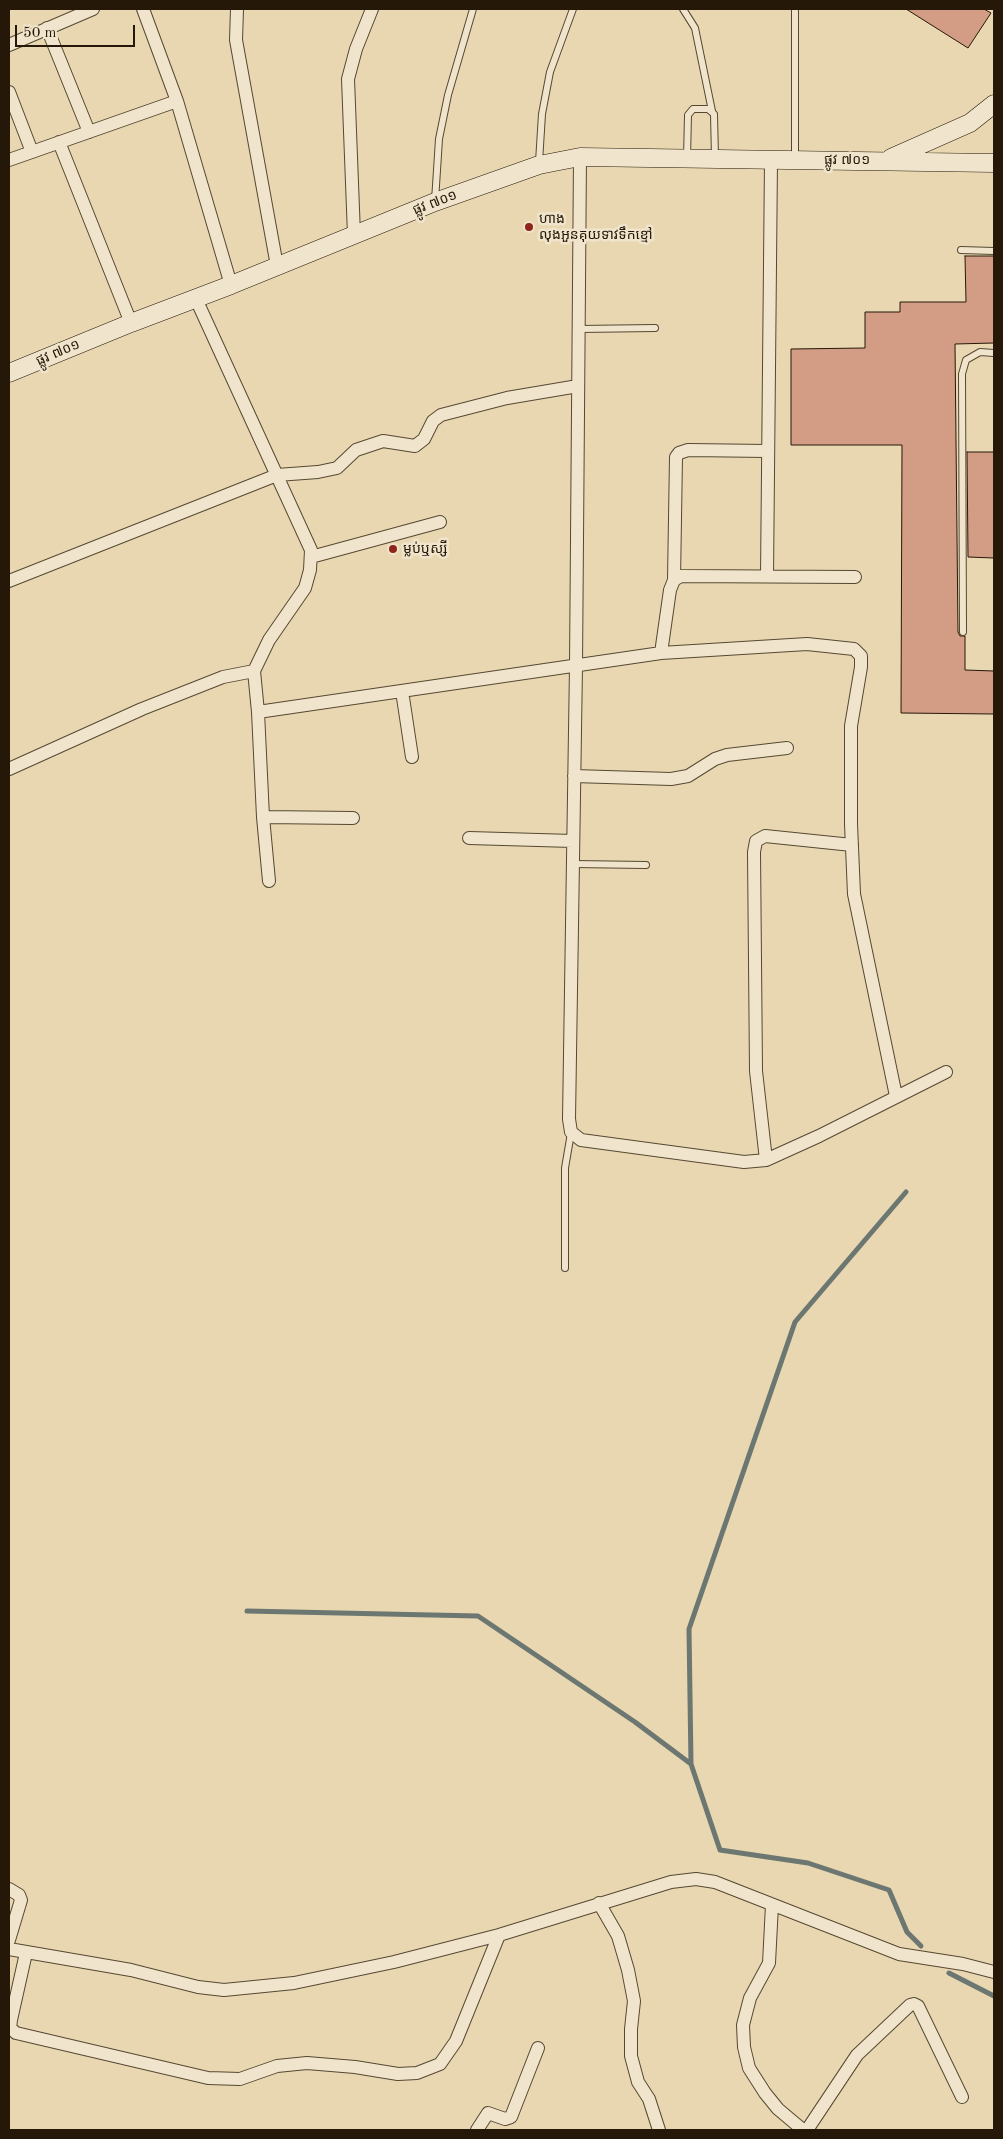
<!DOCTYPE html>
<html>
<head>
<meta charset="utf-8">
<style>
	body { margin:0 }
	#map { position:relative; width:1003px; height:2139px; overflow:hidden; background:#e8d7b1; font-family:"Old Standard TT",serif }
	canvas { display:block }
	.frame { position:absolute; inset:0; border:10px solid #251808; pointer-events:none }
	.scale { position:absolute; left:15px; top:25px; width:120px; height:22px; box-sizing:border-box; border:2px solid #251808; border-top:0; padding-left:6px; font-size:15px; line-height:18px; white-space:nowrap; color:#251808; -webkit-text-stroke:4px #f0e5cc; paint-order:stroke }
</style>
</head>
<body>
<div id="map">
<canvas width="1003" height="2139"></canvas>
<div class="frame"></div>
<div class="scale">50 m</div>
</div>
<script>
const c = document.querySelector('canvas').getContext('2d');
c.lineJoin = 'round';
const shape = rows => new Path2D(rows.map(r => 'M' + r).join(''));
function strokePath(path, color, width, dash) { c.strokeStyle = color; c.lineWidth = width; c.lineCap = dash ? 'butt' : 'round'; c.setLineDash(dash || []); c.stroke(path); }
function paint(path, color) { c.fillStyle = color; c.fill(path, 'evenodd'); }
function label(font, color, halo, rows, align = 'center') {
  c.font = font + ' "Old Standard TT","Noto Sans Khmer",serif'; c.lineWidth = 5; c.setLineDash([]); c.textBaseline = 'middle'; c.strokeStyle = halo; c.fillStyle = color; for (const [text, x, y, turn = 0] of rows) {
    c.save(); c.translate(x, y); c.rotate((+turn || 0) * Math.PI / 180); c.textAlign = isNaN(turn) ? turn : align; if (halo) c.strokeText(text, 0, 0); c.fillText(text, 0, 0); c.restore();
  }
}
strokePath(shape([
	[906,1192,795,1322,689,1629,691,1764,720,1850,808,1863,889,1890,907,1932,921,1946],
	[247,1611,478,1616,635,1722,691,1764],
	[949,1973,994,1996]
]), '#6c7771', 5);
const building = shape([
	[906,9,984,9,991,13,968,48,906,9],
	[965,256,994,256,994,343,955,344,958,632,960,636,965,636,965,670,994,671,994,714,901,713,902,445,791,445,791,349,865,348,865,312,900,312,900,302,966,302,965,256],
	[967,452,994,452,994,558,968,557,967,452]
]);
paint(building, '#d39c84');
strokePath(building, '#251808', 1);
const lane = shape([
	[683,9,695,28,712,111],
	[795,11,795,160],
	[687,158,688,115,693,109,708,109,714,114,715,158],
	[539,162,542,114,550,72,573,9],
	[435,201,439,139,448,95,473,9],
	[961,250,994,251],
	[579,329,655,328],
	[963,632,962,374,966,360,980,352,994,353],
	[573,864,646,865],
	[565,1268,565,1168,571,1133]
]);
const street = shape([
	[143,9,177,101,231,285],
	[237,9,236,40,277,266],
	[47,28,89,132],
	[9,45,93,9],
	[9,92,32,152],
	[59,142,131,323],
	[580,157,576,666,569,1119,571,1132,581,1140,744,1162,766,1160,819,1136,946,1072],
	[9,160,177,101],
	[354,235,348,79,356,49,372,9],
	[196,299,311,550,310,570,305,588,269,640,254,671,258,712,263,817,269,881],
	[311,557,440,522],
	[767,576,771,160],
	[674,580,681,576,855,577],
	[9,581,277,475,318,472,337,468,356,450,383,441,415,446,424,439,433,421,441,415,507,398,578,386],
	[661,653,670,590,674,580,676,457,679,453,688,450,768,451],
	[402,691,412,757],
	[258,712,661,653,807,644,854,649,861,656,861,667,851,726,851,824,854,894,896,1096],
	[9,769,142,709,223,677,254,671],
	[574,776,671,779,688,776,715,759,727,755,787,748],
	[263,817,353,818],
	[469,838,573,841],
	[766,1160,756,1071,754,852,756,841,765,836,852,845],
	[9,1889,19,1895,21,1900,9,1940],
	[599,1903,618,1936,628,1970,634,2001,631,2029,631,2056,638,2082,649,2099,659,2130],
	[772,1905,769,1963,750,1998,743,2025,744,2047,749,2068,765,2093,778,2109,803,2130],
	[9,1949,131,1970,198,1987,224,1990,294,1983,394,1962,499,1935,671,1882,696,1879,715,1882,899,1954,963,1964,994,1972],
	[26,1953,11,2020,10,2028,16,2033,208,2078,240,2079,277,2066,307,2063,355,2067,398,2074,417,2073,440,2064,456,2041,499,1935],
	[477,2130,488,2113,505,2119,511,2117,538,2048],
	[807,2130,857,2055,910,2005,914,2004,918,2006,962,2097]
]);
const secondary = shape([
	[891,158,970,123,994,104],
	[9,373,131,323,231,285,435,202,539,165,580,157,994,163]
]);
strokePath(lane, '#564832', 8);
strokePath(street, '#564832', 14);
strokePath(secondary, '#251808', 19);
strokePath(lane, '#f0e5cc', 6);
strokePath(street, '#f0e5cc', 12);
strokePath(secondary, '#f0e5cc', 18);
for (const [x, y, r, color] of [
	[529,227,5,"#8f2418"],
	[393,549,5,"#8f2418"]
]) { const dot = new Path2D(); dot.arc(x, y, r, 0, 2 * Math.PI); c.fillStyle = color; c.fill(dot); strokePath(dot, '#f0e5cc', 2); }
label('14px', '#251808', '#f0e5cc', [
	["ផ្លូវ ៧០១",847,160],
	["ផ្លូវ ៧០១",435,203,-21],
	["ផ្លូវ ៧០១",58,353,-23]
]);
label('14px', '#251808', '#f0e5cc', [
	["ហាង",539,219],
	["លុងអួនគុយទាវទឹកខ្មៅ",539,235],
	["ម្លប់ឬស្សី",403,549]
], 'left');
</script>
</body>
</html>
